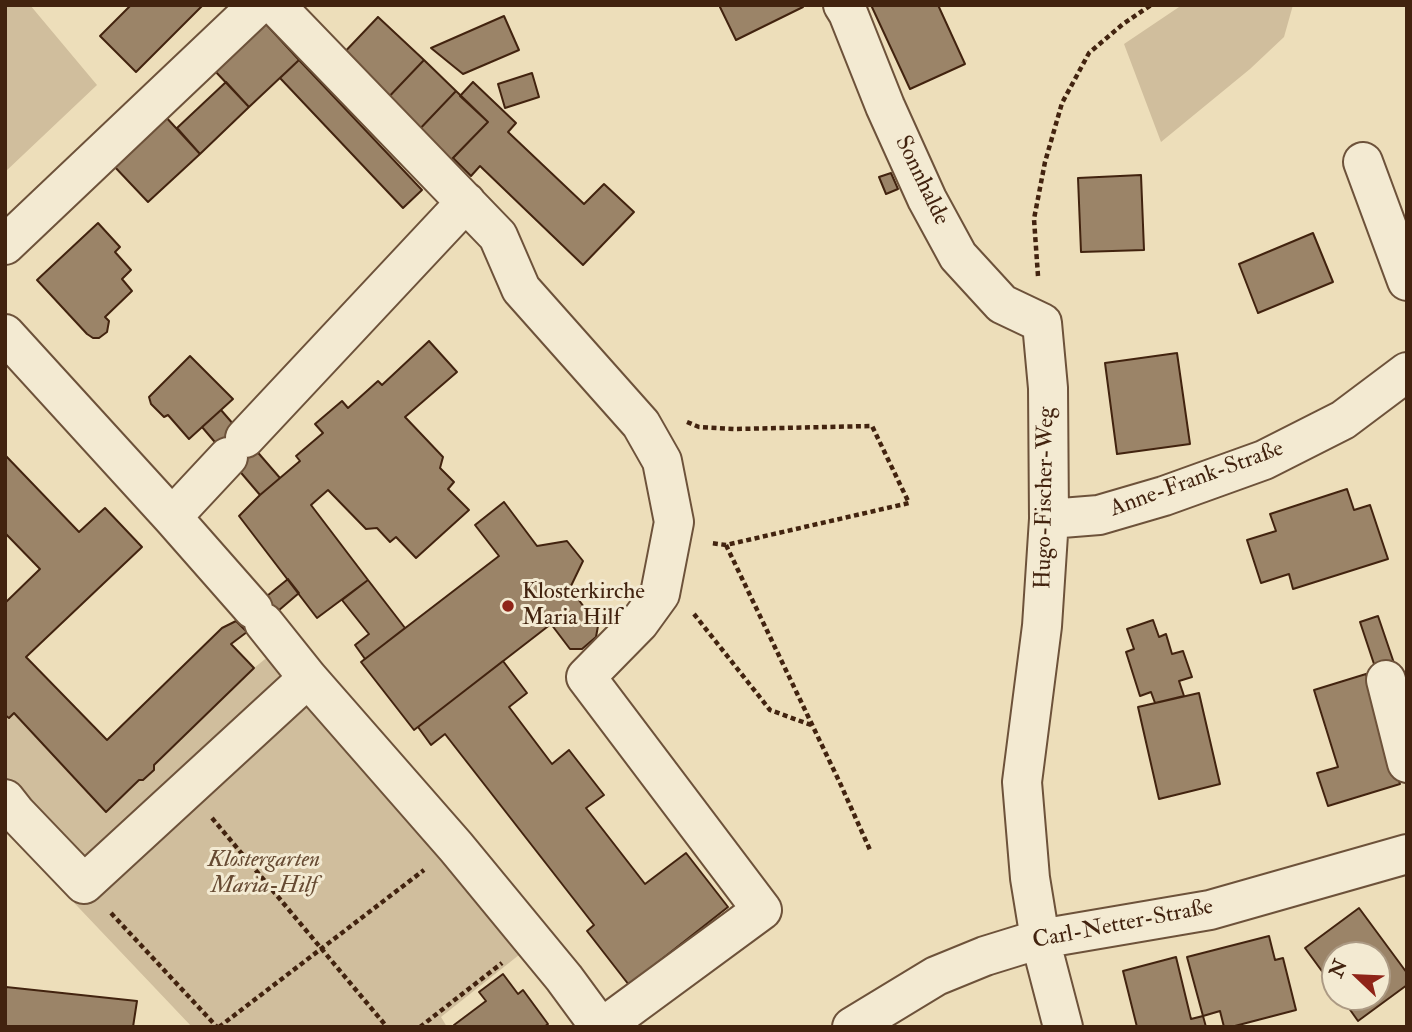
<!DOCTYPE html>
<html>
<head>
<meta charset="utf-8">
<style>
	body { margin:0 }
	#map { position:relative; width:1412px; height:1032px; overflow:hidden; background:#eddeba; font-family:"IM FELL Double Pica",serif }
	canvas { display:block }
	.frame { position:absolute; inset:0; border:7px solid #42230f; pointer-events:none }
	.north { position:absolute; left:1321px; top:941px; width:70px; height:70px; box-sizing:border-box; background:#f3ead2; border:2px solid #ac9a84; border-radius:50%; rotate:293deg; font-size:19px; font-weight:700; line-height:28px; text-align:center; color:#42230f }
	.north::after { content:''; display:block; margin:auto; width:24px; height:32px; background:#8f2418; clip-path:polygon(50% 0,100% 100%,50% 72%,0 100%) }
</style>
</head>
<body>
<div id="map">
<canvas width="1412" height="1032"></canvas>
<div class="frame"></div>
<div class="north">N</div>
</div>
<script>
const c = document.querySelector('canvas').getContext('2d');
c.lineJoin = 'round';
function paint(path, color) { c.fillStyle = color; c.fill(path, 'evenodd'); }
const shape = rows => new Path2D(rows.map(r => 'M' + r).join(''));
function strokePath(path, color, width, dash) { c.strokeStyle = color; c.lineWidth = width; c.lineCap = dash ? 'butt' : 'round'; c.setLineDash(dash || []); c.stroke(path); }
function label(font, color, halo, rows, align = 'center') {
  c.font = font + ' "IM FELL Double Pica",serif'; c.lineWidth = 6; c.setLineDash([]); c.textBaseline = 'middle'; c.strokeStyle = halo; c.fillStyle = color; for (const [text, x, y, turn = 0] of rows) {
    c.save(); c.translate(x, y); c.rotate((+turn || 0) * Math.PI / 180); c.textAlign = isNaN(turn) ? turn : align; if (halo) c.strokeText(text, 0, 0); c.fillText(text, 0, 0); c.restore();
  }
}
paint(shape([
	[5,5,30,5,97,85,5,172],
	[1182,5,1293,5,1284,37,1250,69,1161,142,1124,44],
	[275,651,524,951,441,1017,447,1027,192,1027,5,830,5,715,9,718,14,713,106,811,139,780,143,780,154,770,154,765,254,668]
]), '#d0be9d');
const building = shape([
	[131,5,203,5,136,72,100,36,131,5],
	[719,5,802,5,803,7,736,40,719,5],
	[871,5,938,5,965,64,910,89,871,5],
	[504,16,519,50,463,74,431,48,504,16],
	[378,17,424,60,383,103,338,59,378,17],
	[265,23,299,60,249,107,214,70,265,23],
	[299,60,422,190,403,208,280,78,299,60],
	[424,60,456,91,415,134,383,103,424,60],
	[532,73,539,97,505,108,498,84,532,73],
	[226,82,249,107,200,154,177,128,226,82],
	[473,82,516,123,508,132,584,204,604,184,634,212,583,265,480,166,471,176,453,158,488,122,460,96,473,82],
	[456,91,488,122,447,164,415,134,456,91],
	[164,115,200,154,148,202,112,164,164,115],
	[891,173,898,189,886,194,879,177,891,173],
	[1141,175,1144,250,1081,252,1078,178,1141,175],
	[98,223,120,247,115,252,131,270,122,279,132,291,105,317,109,321,107,332,99,338,93,338,87,334,37,280,98,223],
	[1313,233,1333,282,1258,313,1239,264,1313,233],
	[429,341,457,372,405,417,443,457,440,468,454,482,448,489,469,510,416,558,396,537,390,542,377,528,366,529,328,490,311,505,368,580,317,618,239,516,260,495,300,461,296,456,323,433,315,424,342,401,348,408,378,381,382,385,429,341],
	[1177,353,1190,444,1117,454,1105,363,1177,353],
	[190,356,233,399,189,439,168,415,164,417,151,404,149,397,190,356],
	[221,410,280,478,260,495,202,427,221,410],
	[5,455,79,532,105,508,142,547,26,657,107,740,222,628,236,621,247,632,231,644,254,668,154,765,154,770,143,780,139,780,106,812,14,713,9,718,5,715,5,603,40,569,5,533,5,455],
	[1347,489,1354,510,1370,505,1388,559,1293,589,1289,574,1261,583,1247,540,1276,531,1270,514,1347,489],
	[504,502,537,546,567,541,583,561,570,588,598,626,596,637,582,649,570,649,551,624,414,730,361,662,499,556,475,525,504,502],
	[288,579,299,593,264,623,247,632,236,621,288,579],
	[368,580,405,628,365,659,355,645,369,634,342,600,368,580],
	[1378,616,1396,669,1378,676,1360,622,1378,616],
	[1153,620,1159,637,1166,634,1172,654,1183,651,1192,677,1179,681,1184,696,1155,703,1151,692,1140,696,1126,652,1134,649,1127,629,1153,620],
	[503,661,527,693,509,707,552,764,569,750,604,795,586,808,645,884,686,853,728,907,629,985,587,931,594,925,445,734,431,745,418,727,503,661],
	[1366,674,1400,784,1328,806,1317,773,1338,767,1314,690,1366,674],
	[1199,693,1220,784,1159,799,1138,707,1199,693],
	[1359,908,1407,973,1407,985,1358,1021,1341,997,1377,997,1377,955,1335,955,1335,989,1305,948,1359,908],
	[1269,936,1275,960,1283,958,1296,1010,1231,1027,1224,1027,1220,1011,1203,1016,1187,957,1269,936],
	[1176,957,1191,1019,1203,1016,1206,1027,1137,1027,1123,971,1176,957],
	[503,974,518,994,523,990,548,1024,544,1027,455,1027,454,1025,486,1001,479,992,503,974],
	[6,987,137,1001,133,1027,5,1027,6,987]
]);
paint(building, '#9b8468');
strokePath(building, '#42230f', 2);
const minor = shape([
	[275,5,498,236,521,289,641,424,662,461,674,522,660,594,639,623,586,677,762,910,603,1027],
	[843,5,848,13,885,106,927,199,958,256,1002,304,1042,323,1048,388,1049,519,1042,626,1022,782,1030,878,1040,939,1063,1027],
	[1363,162,1407,281],
	[5,245,258,5],
	[5,334,172,517,253,609],
	[245,438,466,202],
	[172,517,228,457],
	[1049,519,1099,515,1164,496,1264,460,1343,420,1407,372],
	[264,623,308,678,456,847,564,978,600,1027],
	[1386,680,1407,763],
	[5,799,16,813,84,884,308,678],
	[852,1027,936,976,985,956,1040,939,1210,910,1407,854]
]);
strokePath(minor, '#6d523a', 42);
strokePath(shape([
	[1038,276,1034,219,1045,162,1062,103,1089,53,1123,24,1151,5],
	[687,422,699,427,734,429,872,426,909,503,726,545,711,543],
	[726,545,840,783,870,850],
	[694,614,770,710,811,725],
	[212,818,387,1027],
	[111,913,217,1027],
	[219,1027,424,870],
	[420,1027,502,963]
]), '#42230f', 4.5, [5, 3.5]);
strokePath(minor, '#f3ead2', 38);
for (const [x, y, r, color] of [
	[508,606,7,"#8f2418"]
]) { const dot = new Path2D(); dot.arc(x, y, r, 0, 2 * Math.PI); c.fillStyle = color; c.fill(dot); strokePath(dot, '#f3ead2', 2.5); }
label('23px', '#42230f', '#f3ead2', [
	["Sonnhalde",921,181,64],
	["Anne-Frank-Straße",1197,480,-20],
	["Hugo-Fischer-Weg",1046,498,-89],
	["Carl-Netter-Straße",1123,925,-11]
]);
label('23px', '#42230f', '#f3ead2', [
	["Klosterkirche",522,593],
	["Maria Hilf",522,619]
], 'left');
label('italic 23px', '#664a32', '#f3ead2', [
	["Klostergarten",264,861],
	["Maria-Hilf",264,887]
]);
</script>
</body>
</html>
